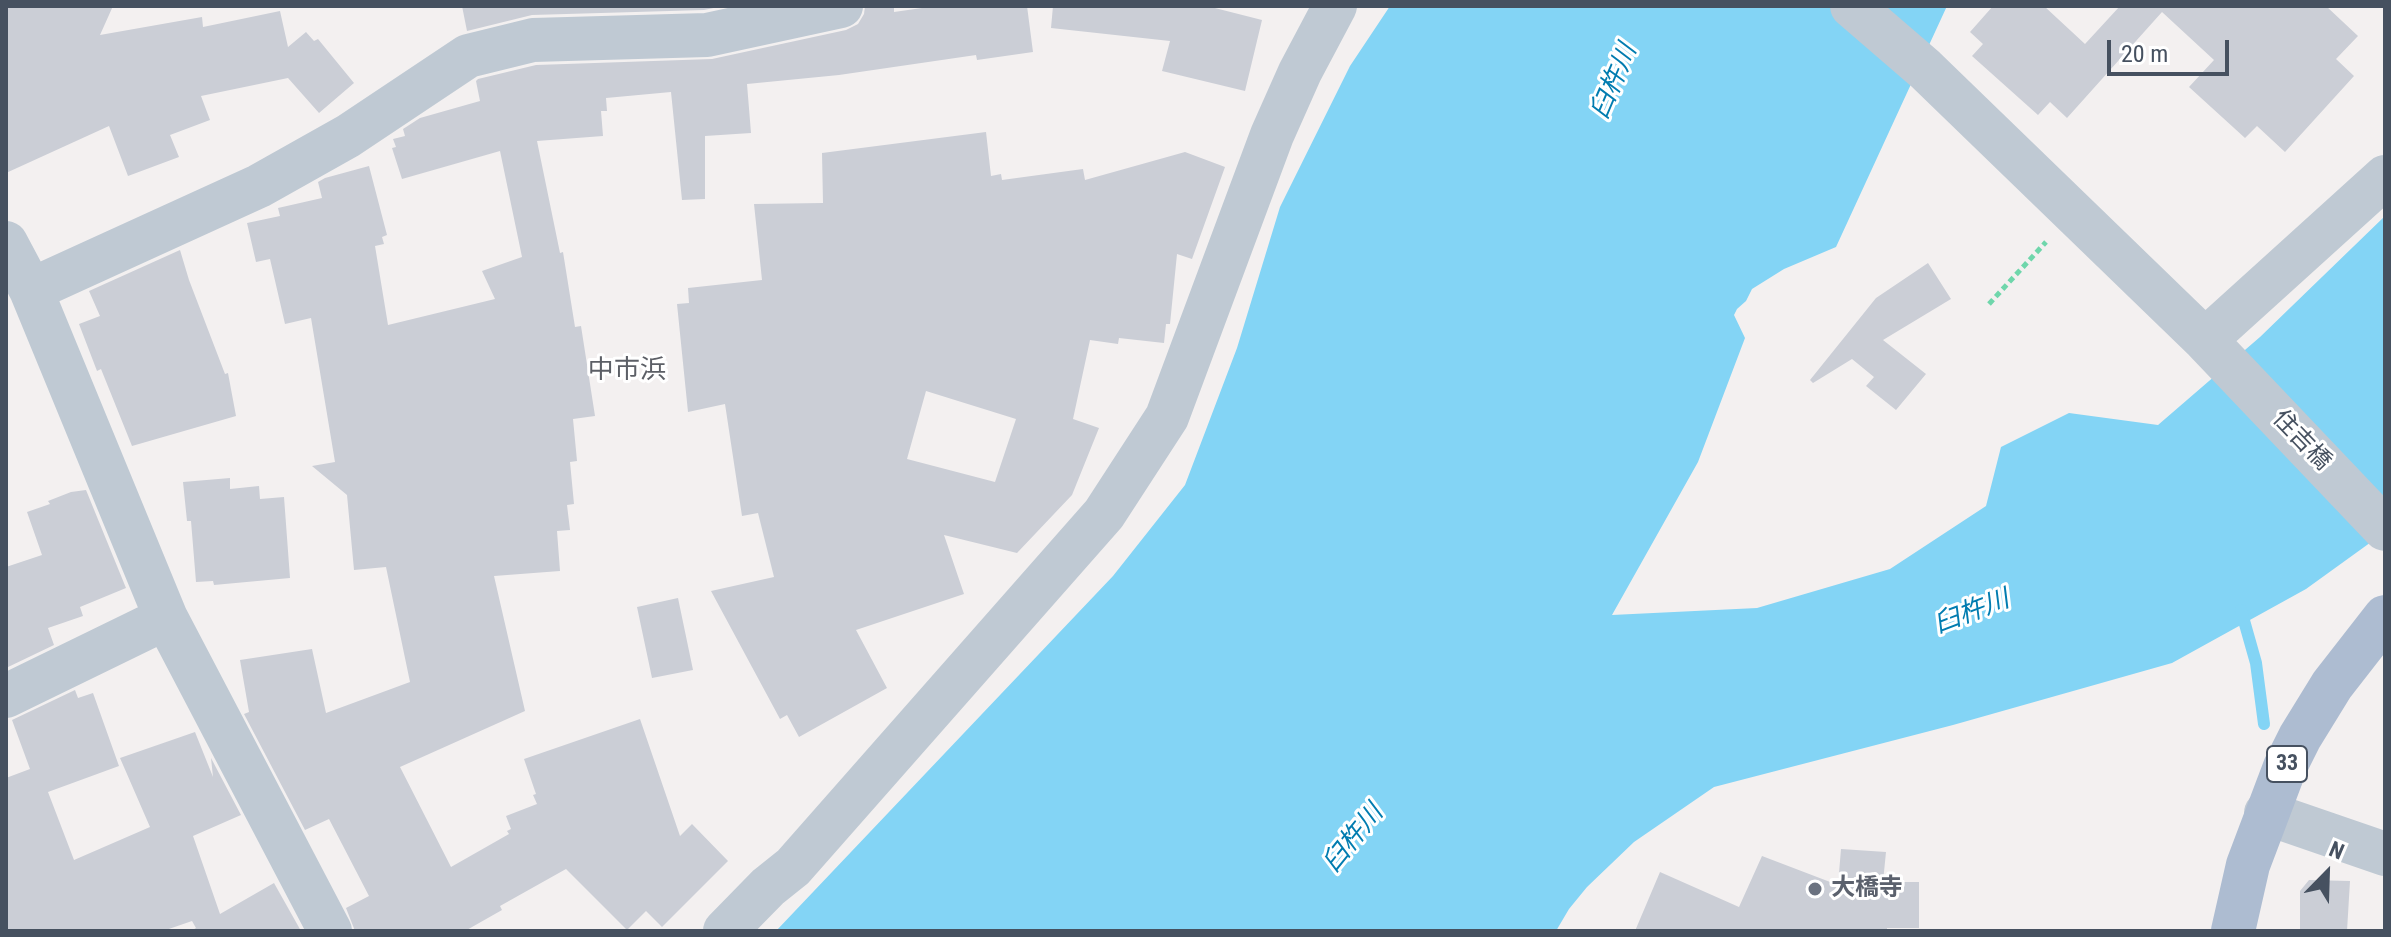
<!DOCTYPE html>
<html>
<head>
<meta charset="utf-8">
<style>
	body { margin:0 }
	#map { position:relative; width:2391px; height:937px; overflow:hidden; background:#f3f0f0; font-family:"Roboto Condensed",sans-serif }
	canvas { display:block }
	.frame { position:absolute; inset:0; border:8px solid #465160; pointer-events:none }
	.north { position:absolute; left:2287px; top:833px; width:80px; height:80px; -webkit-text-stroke:6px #fff; paint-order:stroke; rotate:23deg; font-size:22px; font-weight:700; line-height:32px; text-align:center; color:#465160 }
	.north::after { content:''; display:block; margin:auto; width:28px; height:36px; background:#465160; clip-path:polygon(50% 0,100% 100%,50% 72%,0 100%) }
	.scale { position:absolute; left:2107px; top:40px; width:122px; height:36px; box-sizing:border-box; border:4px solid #465160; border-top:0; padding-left:10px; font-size:24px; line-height:28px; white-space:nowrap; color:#465160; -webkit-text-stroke:6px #fff; paint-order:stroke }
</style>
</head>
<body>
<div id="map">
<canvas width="2391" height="937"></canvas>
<div class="frame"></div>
<div class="north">N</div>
<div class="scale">20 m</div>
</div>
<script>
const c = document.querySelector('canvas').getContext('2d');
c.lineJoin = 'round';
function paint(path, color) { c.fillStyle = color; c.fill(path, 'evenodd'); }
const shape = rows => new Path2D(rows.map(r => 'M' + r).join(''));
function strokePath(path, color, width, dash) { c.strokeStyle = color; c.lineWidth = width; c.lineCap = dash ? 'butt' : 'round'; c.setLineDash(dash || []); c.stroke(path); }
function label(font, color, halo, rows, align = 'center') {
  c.font = font + ' "Roboto Condensed","Noto Sans JP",sans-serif'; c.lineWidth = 6; c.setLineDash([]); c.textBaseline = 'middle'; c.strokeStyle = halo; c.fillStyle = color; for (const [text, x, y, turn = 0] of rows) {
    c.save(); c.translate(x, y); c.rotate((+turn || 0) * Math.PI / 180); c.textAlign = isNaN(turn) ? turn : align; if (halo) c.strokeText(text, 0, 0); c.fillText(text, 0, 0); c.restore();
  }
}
paint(shape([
	[1390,6,1947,6,1836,247,1784,269,1752,289,1746,301,1737,309,1734,315,1745,338,1698,462,1612,615,1757,608,1890,569,1986,506,2001,447,2069,413,2158,425,2260,337,2385,216,2385,532,2306,589,2172,663,1953,725,1714,787,1634,842,1587,887,1569,909,1556,931,776,931,1113,576,1185,485,1237,348,1280,207,1350,66]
]), '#83d4f5');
strokePath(shape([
	[2241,610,2256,663,2264,724]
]), '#83d4f5', 12);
paint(shape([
	[6,6,113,6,100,35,202,17,203,27,280,11,288,47,306,32,314,41,318,39,354,83,319,113,288,78,201,96,210,120,170,135,179,157,128,176,109,126,6,173],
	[462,6,723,6,704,10,532,15,467,31],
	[865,6,894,6,894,12,936,6,1027,6,1033,52,977,60,976,55,839,75,747,84,751,133,705,136,705,199,682,200,671,92,606,98,607,111,601,111,603,136,537,141,560,253,563,252,575,327,581,326,595,416,573,419,577,461,570,462,574,504,567,505,570,530,557,531,560,571,494,576,525,711,400,767,451,867,509,834,507,831,511,829,506,816,537,804,533,795,536,794,524,759,640,719,680,836,692,824,728,861,662,927,646,911,627,930,566,869,500,906,502,910,465,931,355,931,346,908,369,896,329,819,305,830,244,714,249,712,240,660,312,649,326,713,410,682,386,567,354,570,347,495,312,466,335,462,311,318,285,324,270,259,256,262,247,223,280,216,278,208,322,198,318,182,325,178,369,166,387,235,382,237,384,244,375,246,388,325,495,299,482,271,522,257,500,151,402,179,392,148,396,147,393,139,405,136,403,129,420,118,480,101,476,81,478,79,536,65,712,59,846,30,858,24,864,14],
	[1053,6,1207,6,1262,20,1245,91,1162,71,1170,41,1051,28],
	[1993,6,2044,6,2085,44,2120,6,2326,6,2358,36,2336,59,2354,76,2285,152,2257,126,2245,138,2189,87,2214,60,2162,12,2067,118,2050,102,2038,115,1972,56,1983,44,1970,32],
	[986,132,991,176,1001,174,1002,180,1083,169,1085,180,1185,152,1225,167,1192,259,1177,254,1170,324,1166,324,1164,343,1119,338,1118,344,1090,340,1073,419,1099,428,1072,495,1017,553,944,535,964,594,856,630,887,688,799,737,787,715,780,719,711,591,774,577,758,513,742,516,725,404,688,412,677,304,689,303,688,288,762,280,754,204,823,203,822,153],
	[926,391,1016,419,995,482,907,459],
	[180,250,189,280,225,374,228,373,236,416,132,446,101,369,97,371,79,324,100,316,89,291],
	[1928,263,1951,299,1883,340,1926,374,1896,410,1866,386,1874,377,1852,359,1813,383,1810,380,1876,298],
	[230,478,230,489,259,486,260,499,284,497,290,578,214,585,213,581,196,582,191,521,187,521,183,482],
	[86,490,126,588,80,607,83,616,48,628,54,645,6,668,6,567,42,555,27,512,50,504,48,501,71,492],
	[678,598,693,670,652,678,637,607],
	[75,690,78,698,93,693,119,766,48,792,74,860,150,827,120,758,195,732,213,777,211,758,241,815,193,836,220,914,274,883,301,931,191,931,196,928,192,921,163,931,6,931,6,778,30,769,12,720],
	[1841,849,1886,852,1883,882,1919,882,1919,928,1887,928,1887,931,1635,931,1660,872,1739,907,1762,856,1838,885],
	[2309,880,2350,881,2347,931,2300,931,2300,891]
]), '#cbced6');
strokePath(shape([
	[1989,304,2046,242]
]), '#6fd6ab', 5, [6, 4]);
strokePath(shape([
	[1852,6,1925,69,2205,340,2385,529],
	[6,243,31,290,166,618,330,931],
	[31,290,259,186,348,136,468,56,533,40,707,35,841,6],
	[2205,340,2385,177],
	[6,696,166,618],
	[2266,813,2385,854],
	[725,931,768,887,793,867,1104,514,1167,417,1272,135,1300,72,1335,6]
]), '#bfc9d3', 44);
strokePath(shape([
	[2233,931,2248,865,2285,767,2300,737,2332,685,2385,617]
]), '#adbcd1', 44);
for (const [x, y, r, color] of [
	[1815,889,8,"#6b7280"]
]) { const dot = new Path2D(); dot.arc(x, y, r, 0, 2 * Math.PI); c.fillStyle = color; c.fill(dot); strokePath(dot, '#fff', 3); }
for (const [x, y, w] of [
	[2287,764,40]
]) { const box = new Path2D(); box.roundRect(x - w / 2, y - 18, w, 36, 6); c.fillStyle = '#fff'; c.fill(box); strokePath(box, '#465160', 2); }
label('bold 22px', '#465160', null, [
	["33",2287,764]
]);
label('24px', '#465160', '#fff', [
	["住吉橋",2301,441,46]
]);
label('bold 24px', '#5b616d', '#fff', [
	["大橋寺",1831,889]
], 'left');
label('italic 26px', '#017cb0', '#fff', [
	["臼杵川",1615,82,-67],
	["臼杵川",1972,613,-21],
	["臼杵川",1354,839,-51]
]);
label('26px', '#5c5f66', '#fff', [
	["中市浜",627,371]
]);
</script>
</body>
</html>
